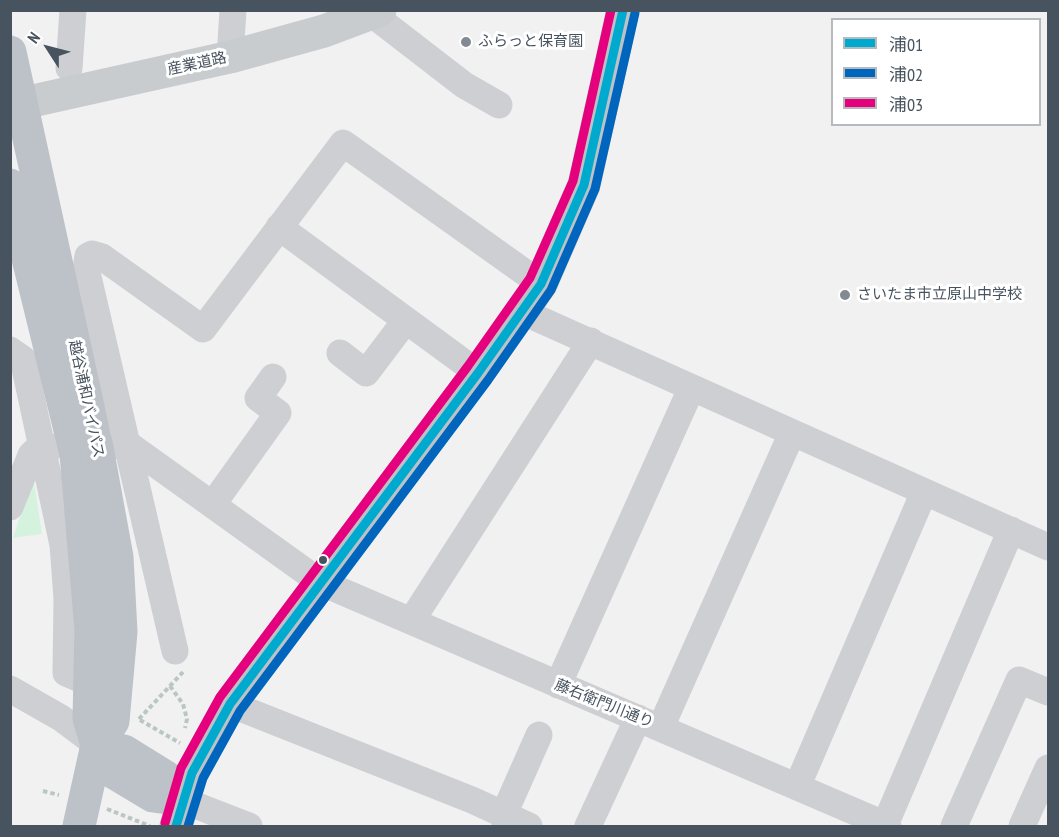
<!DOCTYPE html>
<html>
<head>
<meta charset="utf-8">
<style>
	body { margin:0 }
	#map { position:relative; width:1059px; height:837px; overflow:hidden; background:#f2f1f1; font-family:"PT Sans Narrow","Noto Sans JP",sans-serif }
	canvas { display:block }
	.frame { position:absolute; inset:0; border:12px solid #47535f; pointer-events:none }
	.legend { position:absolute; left:831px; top:18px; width:210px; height:108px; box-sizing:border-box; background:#fff; border:2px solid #b5babf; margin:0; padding:8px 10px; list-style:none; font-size:18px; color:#47535f }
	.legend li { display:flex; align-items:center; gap:12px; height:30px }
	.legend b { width:30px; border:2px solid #b5babf }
	.north { position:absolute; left:18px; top:18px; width:60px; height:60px; -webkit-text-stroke:4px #fff; paint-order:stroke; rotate:306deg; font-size:16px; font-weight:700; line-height:24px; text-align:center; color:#47535f }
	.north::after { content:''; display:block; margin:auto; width:21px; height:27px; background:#47535f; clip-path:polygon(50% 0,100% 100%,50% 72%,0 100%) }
</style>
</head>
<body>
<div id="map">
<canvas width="1059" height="837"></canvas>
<div class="frame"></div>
<ul class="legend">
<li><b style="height:8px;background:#00a9ce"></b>浦01</li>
<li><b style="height:8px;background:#0065bd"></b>浦02</li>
<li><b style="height:8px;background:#e5007d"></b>浦03</li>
</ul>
<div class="north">N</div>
</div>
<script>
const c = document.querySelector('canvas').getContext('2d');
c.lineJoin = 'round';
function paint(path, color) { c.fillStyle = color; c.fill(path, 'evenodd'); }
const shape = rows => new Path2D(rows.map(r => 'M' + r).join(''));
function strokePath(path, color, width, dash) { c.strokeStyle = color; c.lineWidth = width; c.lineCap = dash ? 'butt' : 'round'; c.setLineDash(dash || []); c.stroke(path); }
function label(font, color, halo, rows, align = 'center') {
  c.font = font + ' "PT Sans Narrow","Noto Sans JP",sans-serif'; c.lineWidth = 6; c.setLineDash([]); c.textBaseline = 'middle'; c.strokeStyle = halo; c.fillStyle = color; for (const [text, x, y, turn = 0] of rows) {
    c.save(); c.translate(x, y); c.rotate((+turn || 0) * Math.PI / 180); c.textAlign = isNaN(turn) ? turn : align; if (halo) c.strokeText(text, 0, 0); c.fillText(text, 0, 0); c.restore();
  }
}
paint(shape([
	[33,475,42,534,13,538]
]), '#d5f2df');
strokePath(shape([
	[170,686,183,704,187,719,185,728],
	[139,719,183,672],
	[140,720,180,743],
	[43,791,59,795],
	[107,809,150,826]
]), '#b9c6c2', 4, [4.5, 3]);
strokePath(shape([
	[372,14,464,85,499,105],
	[230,57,233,10],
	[69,68,73,10],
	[279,227,478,373],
	[523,312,1048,547],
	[10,350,23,359,63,545,67,598,66,673,91,684],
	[340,353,366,373,406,320],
	[119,446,129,445,320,582,888,826],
	[213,504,278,413,258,398,273,377],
	[10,507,31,455,40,446,52,447],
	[412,620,591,341],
	[175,651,86,268,88,256,92,254,102,257,203,329,343,143,541,284],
	[558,685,691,389],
	[10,689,61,718,97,745],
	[230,704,472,800,529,826],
	[661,727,792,433],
	[797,787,924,492],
	[182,800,249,826],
	[885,825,1011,530],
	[505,826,504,814,539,735],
	[588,826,638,718],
	[954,826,1019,680,1048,692],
	[1022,826,1048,768]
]), '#cdcfd2', 27);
strokePath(shape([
	[10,106,230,57,324,31,380,10]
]), '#c8cccf', 33);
strokePath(shape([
	[10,52,97,448,117,557,121,632,113,721,97,745,79,826],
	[10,185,76,454,91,629,89,718,97,745,113,772,153,796,182,800],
	[97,745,124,751,166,777,172,787],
	[176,826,192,773,230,704,478,373,541,284,584,185,623,10]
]), '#bcc2c7', 33);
strokePath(shape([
	[176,826,192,773,230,704,478,373,541,284,584,185,623,10]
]), '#00a9ce', 9);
strokePath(shape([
	[188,826,203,778,240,711,488,380,551,290,595,189,635,13]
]), '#0065bd', 9);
strokePath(shape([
	[165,823,181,768,220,697,468,366,530,278,573,181,611,10]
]), '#e5007d', 9);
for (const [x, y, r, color] of [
	[466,42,6,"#838a92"],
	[845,295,6,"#838a92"],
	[323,560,5,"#47535f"]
]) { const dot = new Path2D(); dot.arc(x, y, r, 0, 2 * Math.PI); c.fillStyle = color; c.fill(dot); strokePath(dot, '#fff', 2); }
label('15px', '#47535f', '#fff', [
	["ふらっと保育園",478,42],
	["さいたま市立原山中学校",857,295]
], 'left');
label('15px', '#47535f', '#fff', [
	["産業道路",197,64,-12],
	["越谷浦和バイパス",86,399,78],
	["藤右衛門川通り",604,704,22]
]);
</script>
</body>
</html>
